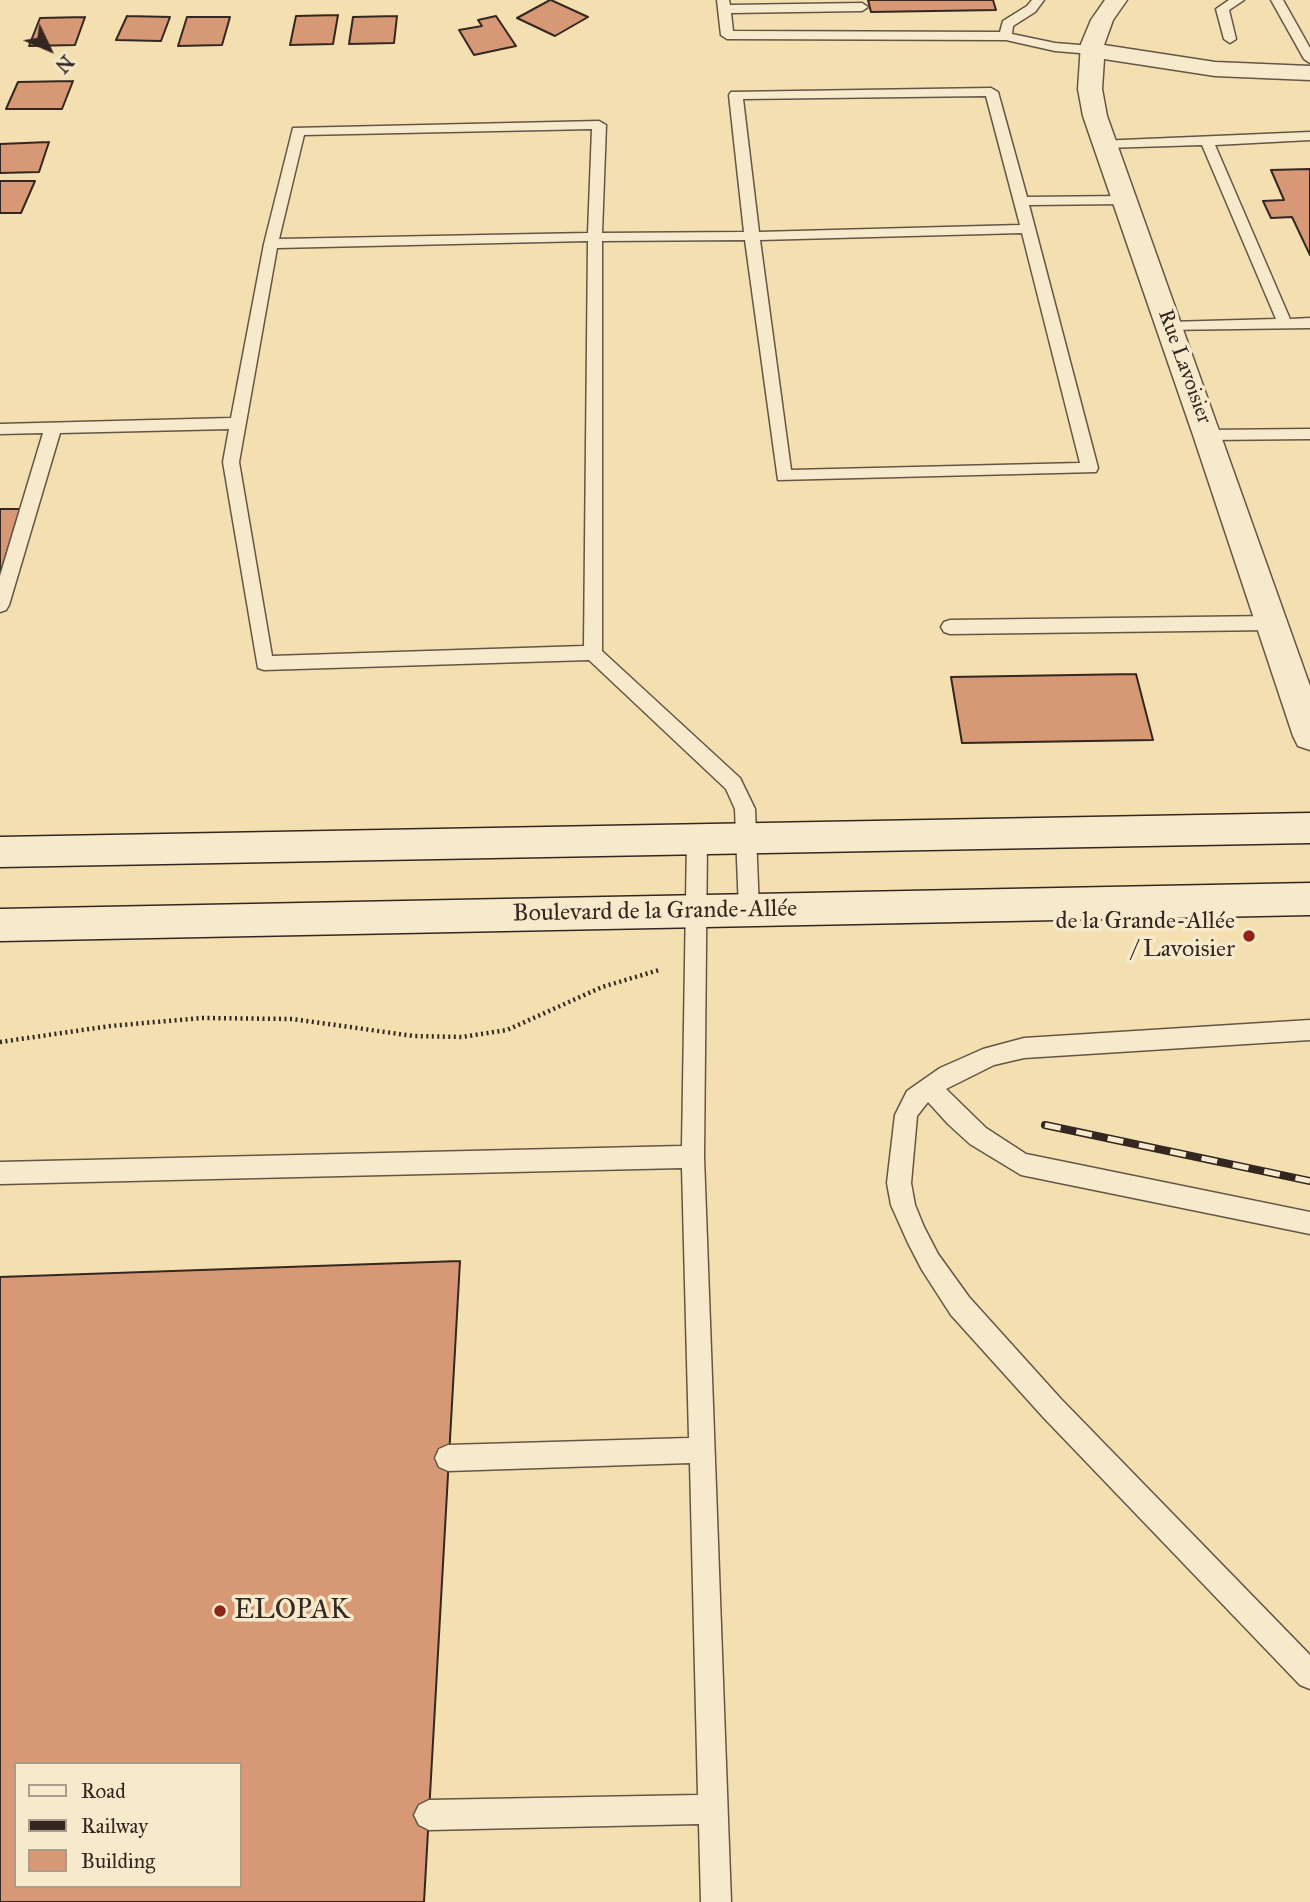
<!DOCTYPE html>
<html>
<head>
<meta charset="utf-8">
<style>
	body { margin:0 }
	#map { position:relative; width:1310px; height:1902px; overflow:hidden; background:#f3dfb0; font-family:"IM FELL Great Primer",serif }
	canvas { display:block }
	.legend { position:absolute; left:14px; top:1762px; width:228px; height:126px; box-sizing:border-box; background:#f7eacc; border:2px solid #a99c88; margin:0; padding:9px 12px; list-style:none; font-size:21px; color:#342721 }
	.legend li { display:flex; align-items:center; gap:14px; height:35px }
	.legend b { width:35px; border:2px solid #a99c88 }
	.north { position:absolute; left:14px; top:14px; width:70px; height:70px; -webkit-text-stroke:5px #f7eacc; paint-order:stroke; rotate:134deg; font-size:19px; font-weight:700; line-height:28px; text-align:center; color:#342721 }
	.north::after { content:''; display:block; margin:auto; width:24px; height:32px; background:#342721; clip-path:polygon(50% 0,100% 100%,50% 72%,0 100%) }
</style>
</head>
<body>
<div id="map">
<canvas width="1310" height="1902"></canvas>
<ul class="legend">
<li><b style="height:9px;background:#f7eacc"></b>Road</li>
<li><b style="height:9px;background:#342721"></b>Railway</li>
<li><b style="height:19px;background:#d79975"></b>Building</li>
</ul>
<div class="north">N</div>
</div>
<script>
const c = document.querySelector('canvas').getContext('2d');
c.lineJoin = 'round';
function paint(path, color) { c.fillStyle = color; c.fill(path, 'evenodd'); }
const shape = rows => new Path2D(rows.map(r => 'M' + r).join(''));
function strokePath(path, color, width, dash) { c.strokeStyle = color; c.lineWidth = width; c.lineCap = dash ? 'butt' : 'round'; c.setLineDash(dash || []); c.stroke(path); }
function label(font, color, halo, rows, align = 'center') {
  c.font = font + ' "IM FELL Great Primer",serif'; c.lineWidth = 7; c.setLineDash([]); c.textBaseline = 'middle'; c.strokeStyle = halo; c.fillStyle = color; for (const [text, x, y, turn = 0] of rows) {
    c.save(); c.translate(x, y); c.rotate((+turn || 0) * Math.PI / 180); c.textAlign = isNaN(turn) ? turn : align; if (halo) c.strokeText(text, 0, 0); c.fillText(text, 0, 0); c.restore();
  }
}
const building = shape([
	[550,0,551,0,588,17,555,36,517,18,550,0],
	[868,0,993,0,996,10,871,12,868,0],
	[338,15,333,44,290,45,296,16,338,15],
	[127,16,170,17,161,41,116,40,127,16],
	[397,16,394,43,349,44,353,17,397,16],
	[496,16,516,46,474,55,459,30,482,26,478,20,496,16],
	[85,17,75,45,29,46,40,18,85,17],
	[187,17,230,17,222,45,178,46,187,17],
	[73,81,62,109,6,109,18,82,73,81],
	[49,142,39,172,0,173,0,144,49,142],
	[1310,169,1310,255,1292,217,1271,218,1263,201,1284,200,1271,170,1310,169],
	[0,181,35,181,21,213,0,213,0,181],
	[0,509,20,509,0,575,0,509],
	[1136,674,1153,740,962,743,951,677,1136,674],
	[460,1261,424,1902,0,1902,0,1277,460,1261],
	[16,1764,240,1764,240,1886,16,1886,16,1764]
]);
paint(building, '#d79975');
strokePath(building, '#342721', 2);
const lane = shape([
	[717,0,729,0,730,5,862,3,868,7,862,11,731,13,733,31,1000,32,1003,21,1027,6,1032,0,1044,0,1035,12,1013,26,1012,34,1055,43,1092,46,1098,50,1092,54,1055,51,1006,40,727,39,721,35,717,0],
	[1229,0,1244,0,1229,10,1236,39,1230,43,1224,39,1216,9,1229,0],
	[1271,0,1283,0,1310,48,1310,63,1304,59,1271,0],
	[991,88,998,92,1027,197,1124,196,1131,200,1124,204,1029,205,1098,468,1096,472,778,480,745,240,602,241,602,651,740,778,755,809,759,910,756,916,749,919,742,916,739,910,735,809,726,789,589,660,264,670,258,668,223,462,229,429,60,433,9,605,6,610,0,612,0,576,43,433,0,434,0,424,231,418,264,244,293,128,599,121,606,125,602,233,744,232,729,95,731,92,991,88],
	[986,96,1020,225,759,232,743,99,986,96],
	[592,129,588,233,279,239,304,135,592,129],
	[1022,233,1080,463,791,470,760,240,1022,233],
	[588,241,584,646,272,656,239,462,277,248,588,241],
	[1310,132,1310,140,1215,145,1290,319,1310,318,1310,328,1164,330,1161,327,1169,322,1276,319,1202,145,1104,148,1097,144,1099,141,1310,132],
	[1310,429,1310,439,1208,440,1200,435,1208,430,1310,429],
	[1272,616,1278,618,1281,623,1278,628,1272,630,950,634,944,632,941,627,944,622,950,620,1272,616],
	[697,831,704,833,707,839,704,1157,731,1902,701,1902,699,1824,429,1830,419,1825,414,1815,419,1805,429,1800,698,1795,690,1463,448,1471,439,1467,435,1458,439,1449,448,1445,689,1438,682,1168,0,1184,0,1162,682,1146,687,839,690,833,697,831],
	[1310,1020,1310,1040,1024,1058,994,1065,946,1089,986,1128,1026,1154,1310,1212,1310,1234,1021,1175,970,1144,948,1124,928,1102,917,1116,911,1183,915,1205,924,1227,938,1254,969,1297,1061,1399,1310,1655,1310,1689,1300,1685,1043,1417,951,1315,922,1270,908,1243,891,1205,887,1183,895,1115,907,1091,940,1068,983,1049,1024,1038,1310,1020]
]);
const street = shape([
	[1105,0,1127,0,1113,20,1104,45,1215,62,1310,66,1310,80,1215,76,1104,59,1102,89,1107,116,1310,686,1310,750,1298,746,1293,736,1193,435,1083,116,1078,89,1081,44,1091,20,1105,0]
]);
const secondary = shape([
	[1310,813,1310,843,0,867,0,837,1310,813],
	[1310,883,1310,915,0,941,0,909,1310,883]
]);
strokePath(lane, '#645545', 3);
strokePath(street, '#645545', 3);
strokePath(secondary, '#342721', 3);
strokePath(shape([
	[0,1042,110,1026,202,1018,292,1019,414,1036,462,1037,507,1030,602,987,659,970]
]), '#342721', 4.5, [2, 3.5]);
paint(lane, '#f7eacc');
paint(street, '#f7eacc');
paint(secondary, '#f7eacc');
const rail = shape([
	[1045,1125,1310,1181]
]);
strokePath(rail, '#342721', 8);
strokePath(rail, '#f7eacc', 5, [16]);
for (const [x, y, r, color] of [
	[1249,936,7,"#8f2418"],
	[220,1611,7,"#8f2418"]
]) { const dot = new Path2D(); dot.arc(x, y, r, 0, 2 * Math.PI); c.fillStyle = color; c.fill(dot); strokePath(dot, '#f7eacc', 2.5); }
label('21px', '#342721', '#f7eacc', [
	["Rue Lavoisier",1184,367,70]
]);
label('24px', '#342721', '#f7eacc', [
	["Boulevard de la Grande-Allée",655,912,-1]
]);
label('24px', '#342721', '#f7eacc', [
	["de la Grande-Allée",1235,922],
	["/ Lavoisier",1235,950]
], 'right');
label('28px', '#342721', '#f7eacc', [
	["ELOPAK",234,1611]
], 'left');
</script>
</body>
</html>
